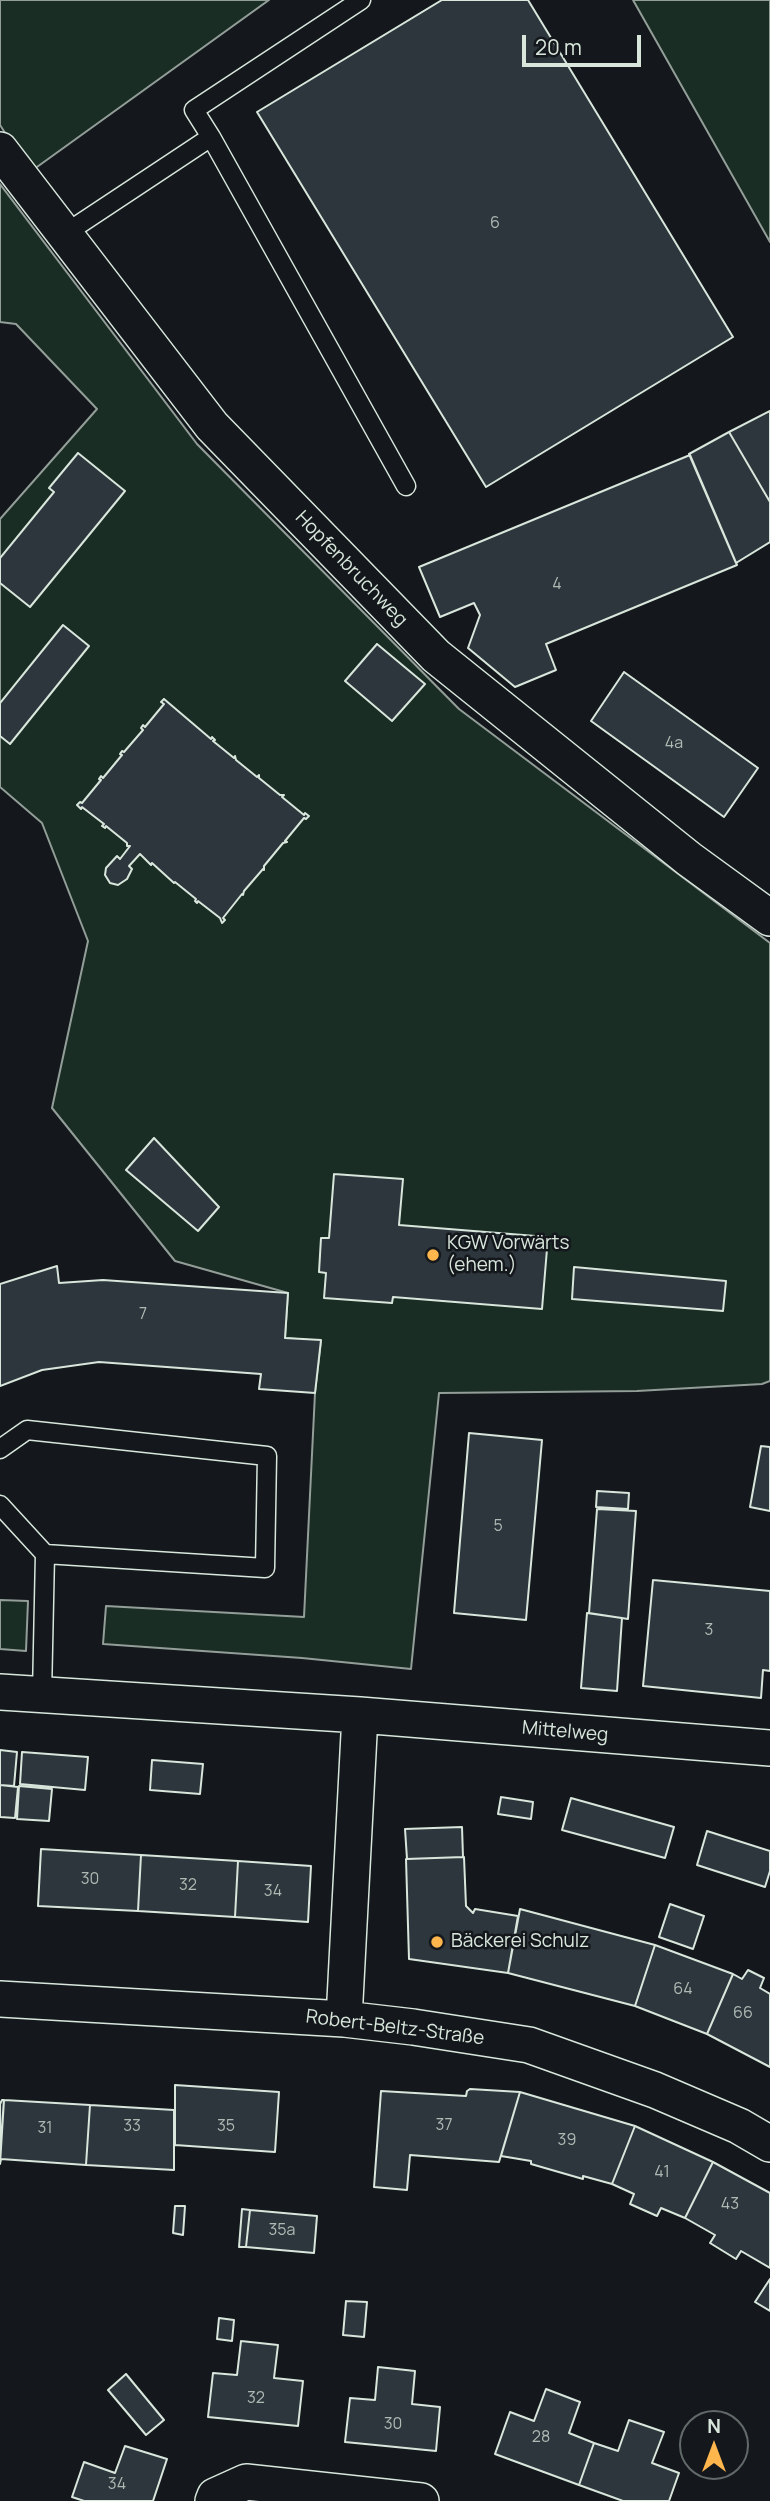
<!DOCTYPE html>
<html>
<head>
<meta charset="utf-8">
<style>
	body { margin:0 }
	#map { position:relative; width:770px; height:2501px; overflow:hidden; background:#14181c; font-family:Manrope,sans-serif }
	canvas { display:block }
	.north { position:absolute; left:679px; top:2410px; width:70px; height:70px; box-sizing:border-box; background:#14181c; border:2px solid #626a69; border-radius:50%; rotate:0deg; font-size:19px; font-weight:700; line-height:28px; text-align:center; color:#d8e6dc }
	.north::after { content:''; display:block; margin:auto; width:24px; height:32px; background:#ffb74d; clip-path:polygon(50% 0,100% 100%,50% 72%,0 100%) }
	.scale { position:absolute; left:522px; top:35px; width:119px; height:32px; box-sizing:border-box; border:4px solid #d8e6dc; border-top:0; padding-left:9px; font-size:21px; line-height:24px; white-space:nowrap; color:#d8e6dc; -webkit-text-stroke:5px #14181c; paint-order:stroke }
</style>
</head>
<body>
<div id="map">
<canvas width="770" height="2501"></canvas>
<div class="north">N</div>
<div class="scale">20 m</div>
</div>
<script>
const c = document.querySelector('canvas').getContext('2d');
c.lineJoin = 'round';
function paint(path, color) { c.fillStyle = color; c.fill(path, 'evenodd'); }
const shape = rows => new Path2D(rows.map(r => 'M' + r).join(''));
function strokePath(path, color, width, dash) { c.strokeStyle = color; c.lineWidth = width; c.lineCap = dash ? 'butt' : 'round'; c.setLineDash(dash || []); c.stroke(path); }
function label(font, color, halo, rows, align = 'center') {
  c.font = font + ' Manrope,sans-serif'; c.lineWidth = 5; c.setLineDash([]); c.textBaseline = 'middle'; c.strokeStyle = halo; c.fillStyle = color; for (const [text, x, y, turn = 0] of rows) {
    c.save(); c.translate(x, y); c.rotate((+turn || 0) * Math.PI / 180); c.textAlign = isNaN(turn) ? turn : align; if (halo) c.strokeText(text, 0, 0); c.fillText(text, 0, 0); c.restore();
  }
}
const green = shape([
	[0,0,269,0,30,172,0,125,0,0],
	[633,0,770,0,770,242,633,0],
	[0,184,197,444,459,709,770,943,770,1381,762,1384,637,1391,439,1393,411,1669,302,1658,103,1644,106,1606,304,1617,315,1393,321,1341,285,1338,288,1293,175,1261,52,1108,88,941,42,823,0,787,0,519,97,409,16,324,0,322,0,184],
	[0,1600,28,1601,26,1651,0,1649,0,1600]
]);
paint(green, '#1a2d24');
strokePath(green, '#939e99', 2);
const building = shape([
	[442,0,528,0,733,337,486,487,257,112,442,0],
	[770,411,770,502,729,432,770,411],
	[729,432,770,502,770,542,736,563,689,454,729,432],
	[78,453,125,491,30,607,0,583,0,558,54,492,49,488,78,453],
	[690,455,737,565,546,644,556,670,515,687,468,648,480,615,474,603,440,617,419,567,690,455],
	[63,625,89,646,10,744,0,736,0,703,63,625],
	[377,644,425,684,392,721,345,681,377,644],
	[624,672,758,768,724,817,591,721,624,672],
	[164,699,211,739,212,737,215,740,213,741,234,758,235,756,236,760,257,777,259,775,259,778,280,795,284,795,282,797,304,815,305,813,309,816,306,819,304,818,285,841,287,842,283,843,264,866,264,870,263,869,244,891,243,895,242,894,223,918,225,920,222,923,220,918,198,901,197,903,195,901,196,899,175,882,174,883,152,863,151,865,140,854,129,866,132,869,127,879,118,885,110,883,105,875,106,868,117,856,120,859,130,846,127,846,127,843,106,826,105,828,102,826,104,824,82,807,81,809,77,805,80,802,82,803,101,780,99,779,101,776,103,778,122,755,120,754,122,751,124,752,143,730,141,728,143,725,145,727,164,704,161,702,164,699],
	[154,1138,219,1207,198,1231,126,1170,154,1138],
	[334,1174,403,1179,399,1225,548,1237,542,1309,393,1297,392,1303,324,1298,326,1273,319,1272,321,1238,329,1238,334,1174],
	[57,1266,59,1283,103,1280,288,1293,285,1338,321,1340,315,1393,259,1389,261,1374,99,1362,42,1370,0,1386,0,1284,57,1266],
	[574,1267,726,1281,723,1311,572,1299,574,1267],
	[469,1433,542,1440,526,1620,454,1613,469,1433],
	[761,1446,770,1447,770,1511,750,1507,761,1446],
	[597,1491,629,1493,628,1509,596,1507,597,1491],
	[597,1509,636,1511,628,1619,589,1613,597,1509],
	[653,1580,770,1591,770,1671,763,1670,761,1698,643,1686,653,1580],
	[587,1613,622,1618,617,1691,581,1688,587,1613],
	[0,1750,17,1752,14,1786,0,1785,0,1750],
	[22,1752,88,1757,85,1790,20,1784,22,1752],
	[152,1760,203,1764,200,1794,150,1790,152,1760],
	[0,1785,18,1787,15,1818,0,1817,0,1785],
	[19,1786,52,1789,49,1821,17,1819,19,1786],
	[501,1797,533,1802,531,1819,498,1814,501,1797],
	[571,1798,674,1827,665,1858,562,1830,571,1798],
	[462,1827,463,1857,407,1859,405,1829,462,1827],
	[707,1831,770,1851,770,1871,765,1887,697,1865,707,1831],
	[41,1849,141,1855,138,1911,38,1906,41,1849],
	[141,1855,238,1861,235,1917,138,1911,141,1855],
	[464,1857,466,1906,473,1913,475,1909,518,1916,508,1973,409,1959,406,1859,464,1857],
	[238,1861,311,1866,308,1922,235,1917,238,1861],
	[670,1904,704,1916,693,1949,659,1937,670,1904],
	[520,1909,655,1945,635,2006,508,1973,520,1909],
	[655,1945,733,1974,707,2034,635,2006,655,1945],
	[748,1970,764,1978,760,1988,770,1994,770,2067,707,2034,733,1974,742,1979,748,1970],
	[175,2085,279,2092,275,2152,175,2145,175,2085],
	[470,2089,520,2092,499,2162,410,2155,407,2190,374,2187,381,2091,466,2096,467,2091,470,2089],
	[520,2092,635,2126,612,2184,583,2176,583,2179,531,2164,531,2161,501,2156,520,2092],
	[2,2100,4,2100,0,2153,0,2104,2,2100],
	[4,2100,90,2105,86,2165,1,2159,0,2164,4,2100],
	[90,2105,174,2110,174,2170,86,2165,90,2105],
	[635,2126,713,2162,685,2218,661,2208,657,2216,630,2204,634,2194,612,2184,635,2126],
	[713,2162,770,2193,770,2268,741,2251,736,2259,710,2243,715,2235,685,2218,713,2162],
	[175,2206,185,2206,183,2235,173,2233,175,2206],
	[242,2209,250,2210,246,2247,239,2247,242,2209],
	[250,2210,317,2216,314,2253,246,2247,250,2210],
	[770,2279,770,2311,755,2302,770,2279],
	[346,2301,367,2302,364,2337,343,2335,346,2301],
	[219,2318,234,2320,232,2341,217,2339,219,2318],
	[241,2341,278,2345,274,2378,303,2381,298,2426,208,2417,213,2373,237,2375,241,2341],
	[378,2367,415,2371,412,2404,440,2407,436,2451,345,2442,350,2398,375,2400,378,2367],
	[126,2374,164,2420,146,2435,108,2390,126,2374],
	[546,2389,580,2402,569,2433,594,2443,579,2485,495,2454,510,2412,534,2421,546,2389],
	[629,2420,664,2432,652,2463,679,2473,669,2501,623,2501,579,2485,594,2443,618,2451,629,2420],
	[125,2446,167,2459,153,2501,84,2501,72,2497,84,2462,115,2473,125,2446]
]);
paint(building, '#2c363c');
strokePath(building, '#d8e6dc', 2);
const lane = shape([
	[211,137,406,486],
	[63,235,211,137,194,110,361,0],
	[0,1449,27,1430,267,1456,265,1568,45,1554],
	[0,1505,45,1554,42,1694]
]);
const street = shape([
	[0,150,212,426,436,656,689,859,770,918],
	[0,1692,360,1715,770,1748],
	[0,1999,344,2019,413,2027,529,2045,655,2090,739,2126,770,2144],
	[344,2019,360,1715],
	[213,2501,215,2496,246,2482,421,2501]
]);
strokePath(lane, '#d8e6dc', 21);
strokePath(street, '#d8e6dc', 38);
strokePath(lane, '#14181c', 18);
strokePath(street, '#14181c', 35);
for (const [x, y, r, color] of [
	[433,1255,7,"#ffb74d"],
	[437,1942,7,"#ffb74d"]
]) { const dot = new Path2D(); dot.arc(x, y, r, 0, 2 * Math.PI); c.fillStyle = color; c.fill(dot); strokePath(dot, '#14181c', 2.5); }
label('16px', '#adbab4', null, [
	["6",495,224],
	["4",557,585],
	["4a",674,744],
	["7",143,1315],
	["5",498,1527],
	["3",709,1631],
	["30",90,1880],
	["32",188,1886],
	["34",273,1892],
	["64",683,1990],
	["66",743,2014],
	["37",444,2126],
	["33",132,2127],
	["35",226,2127],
	["31",45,2129],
	["39",567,2141],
	["41",662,2173],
	["43",730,2205],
	["35a",282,2231],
	["32",256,2399],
	["30",393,2425],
	["28",541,2438],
	["34",117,2485]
]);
label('19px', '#d8e6dc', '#14181c', [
	["Hopfenbruchweg",351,569,46],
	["Mittelweg",565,1732,5],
	["Robert-Beltz-Straße",395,2028,7]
]);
label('19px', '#d8e6dc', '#14181c', [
	["KGW Vorwärts",447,1244],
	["(ehem.)",447,1266],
	["Bäckerei Schulz",451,1942]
], 'left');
</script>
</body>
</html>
